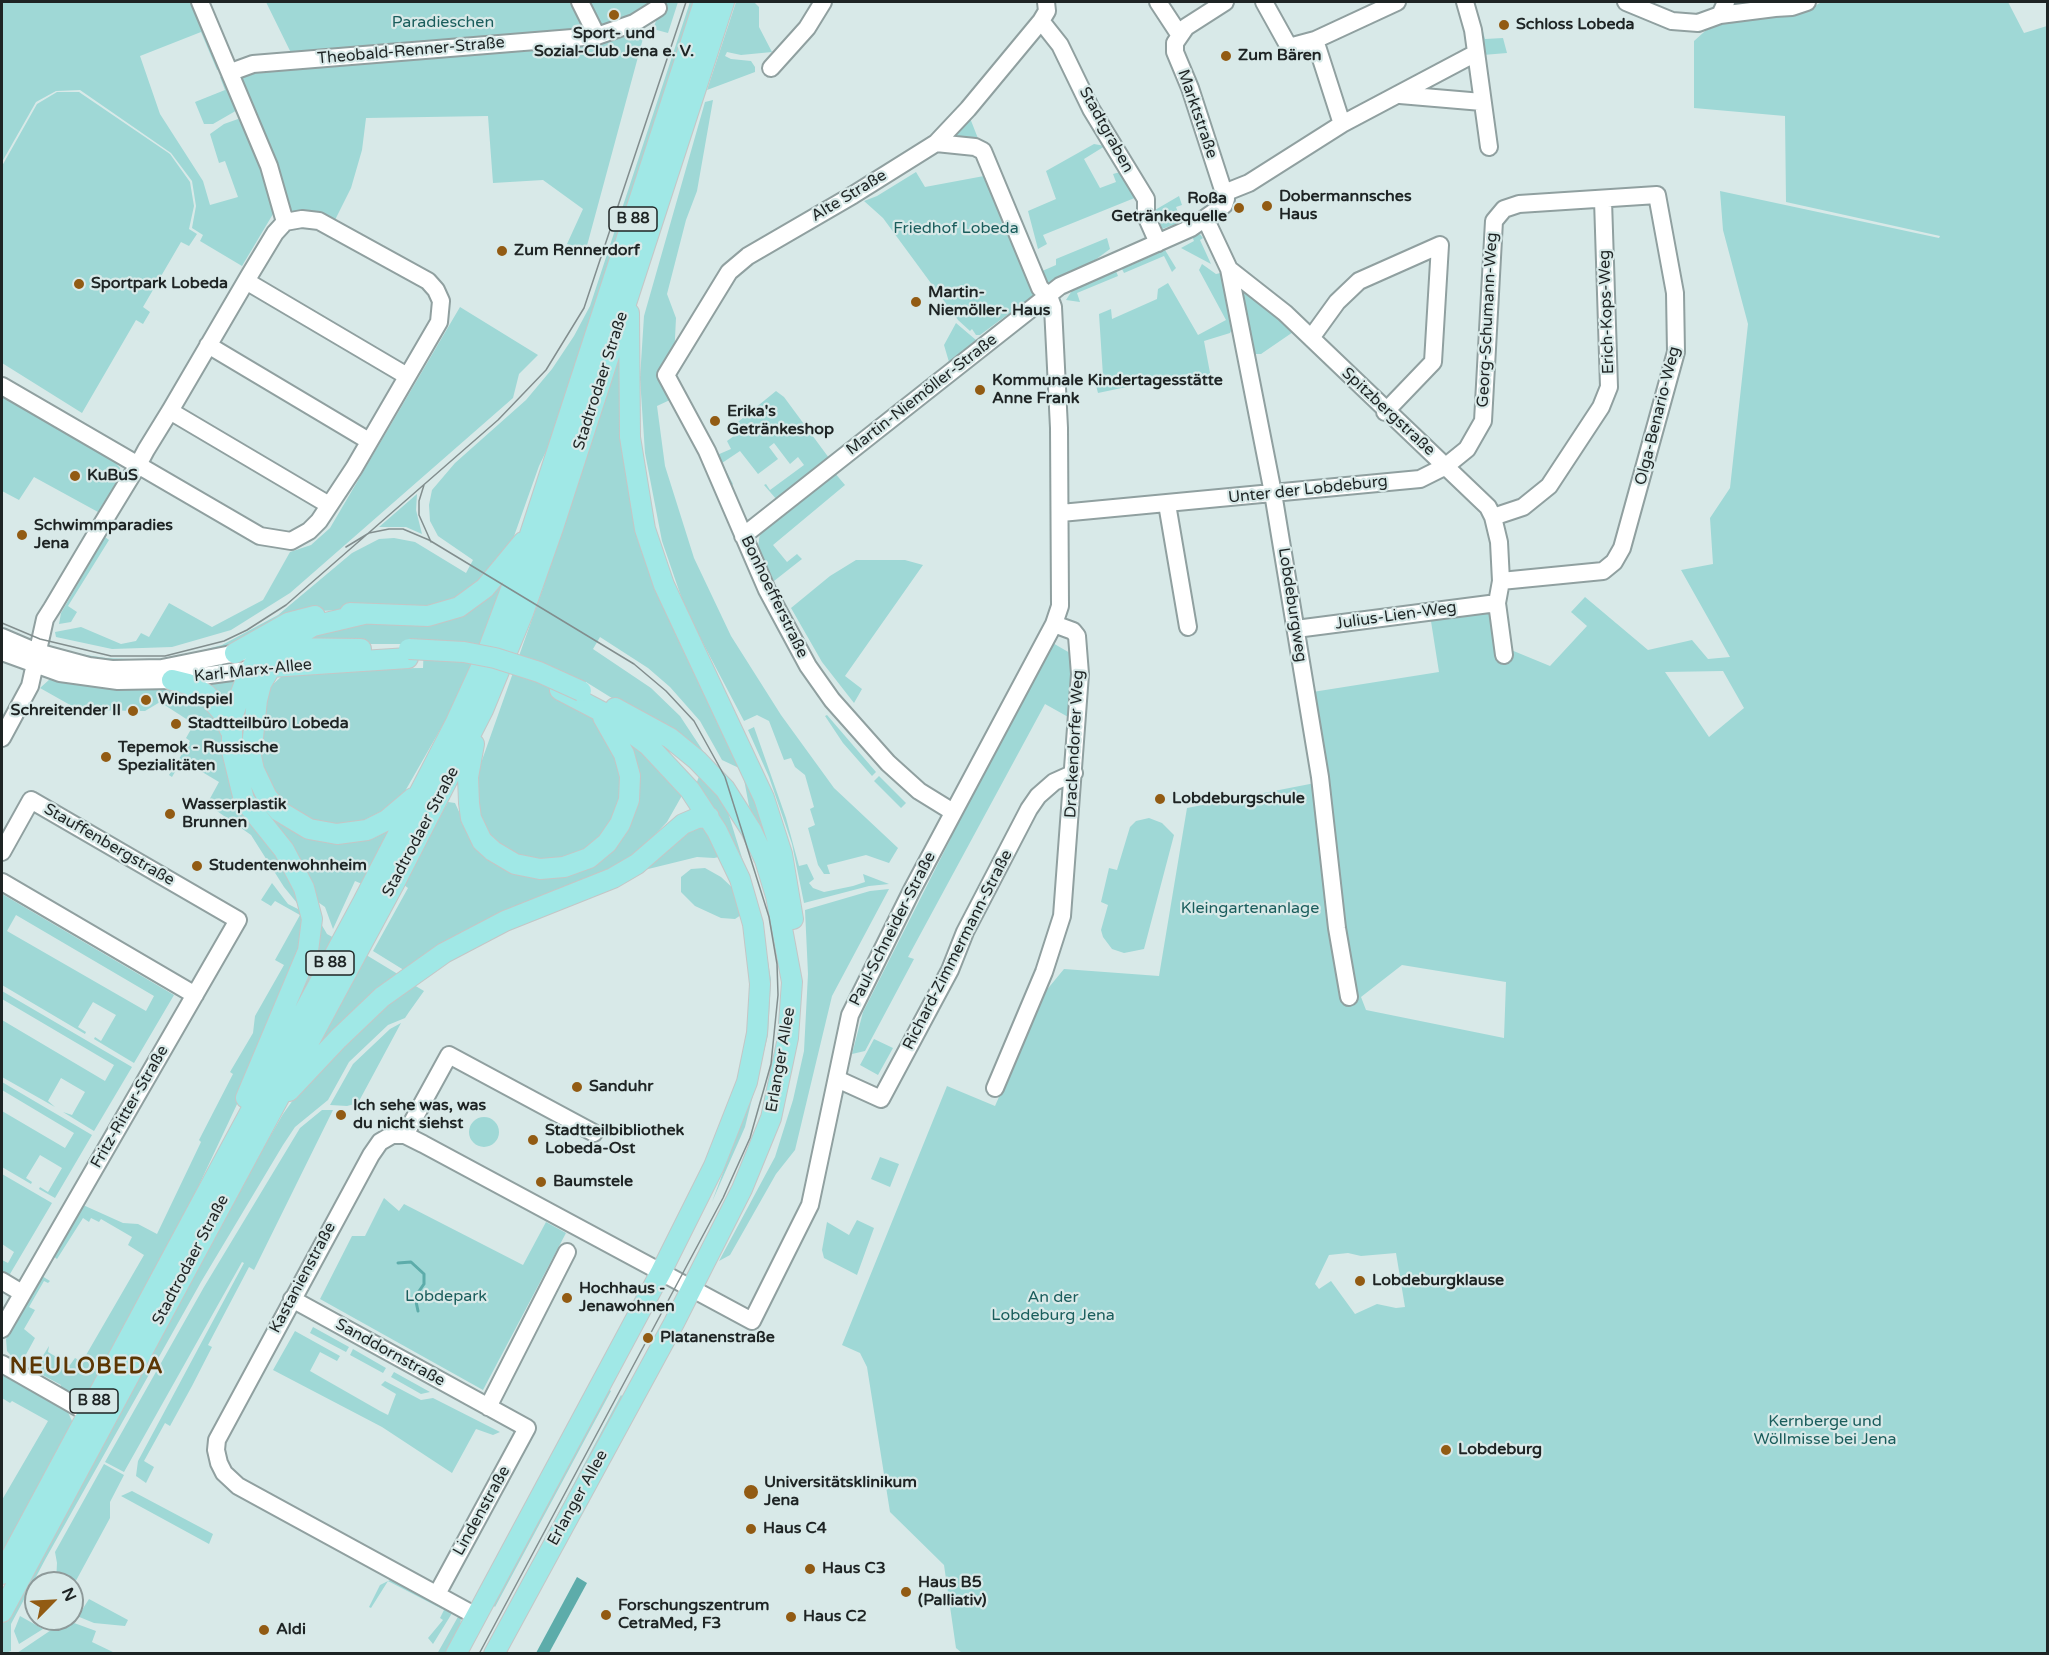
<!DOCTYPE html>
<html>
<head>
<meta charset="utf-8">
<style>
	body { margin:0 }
	#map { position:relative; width:2049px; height:1655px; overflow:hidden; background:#d8e9e8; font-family:"Varela Round",sans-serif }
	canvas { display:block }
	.frame { position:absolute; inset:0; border:3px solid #1e2424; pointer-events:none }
	.north { position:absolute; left:24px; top:1571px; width:60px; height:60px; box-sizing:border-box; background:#d8e9e8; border:2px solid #8e9a9a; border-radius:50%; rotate:66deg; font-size:16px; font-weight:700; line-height:24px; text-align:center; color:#1e2424 }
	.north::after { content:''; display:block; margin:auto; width:21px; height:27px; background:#925b13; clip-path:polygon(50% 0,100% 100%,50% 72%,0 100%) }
</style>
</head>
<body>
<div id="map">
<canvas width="2049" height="1655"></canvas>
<div class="frame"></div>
<div class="north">N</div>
</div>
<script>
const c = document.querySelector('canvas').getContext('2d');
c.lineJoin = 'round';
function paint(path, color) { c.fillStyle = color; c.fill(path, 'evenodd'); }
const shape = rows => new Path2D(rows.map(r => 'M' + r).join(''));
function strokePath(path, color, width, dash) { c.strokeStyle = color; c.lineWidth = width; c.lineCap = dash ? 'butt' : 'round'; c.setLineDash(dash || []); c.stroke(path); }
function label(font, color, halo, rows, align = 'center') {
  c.font = font + ' "Varela Round",sans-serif'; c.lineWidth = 4.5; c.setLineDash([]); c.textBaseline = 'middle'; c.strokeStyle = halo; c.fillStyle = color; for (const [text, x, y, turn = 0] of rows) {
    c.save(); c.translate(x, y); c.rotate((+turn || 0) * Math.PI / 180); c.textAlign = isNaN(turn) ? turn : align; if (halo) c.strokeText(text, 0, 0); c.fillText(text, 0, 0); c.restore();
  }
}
paint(shape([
	[2,2,197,2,225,66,217,70,201,32,140,56,160,114,203,181,210,205,238,197,225,161,219,163,210,134,224,124,238,119,243,121,276,209,242,266,200,241,203,235,192,228,196,206,192,181,171,153,80,90,56,91,36,102,2,162],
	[266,2,577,2,588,29,293,57],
	[583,2,656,2,649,10,602,29],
	[663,2,678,2,668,33,653,29],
	[690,2,697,2,554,435,539,466,513,539,497,568,451,606,318,611,238,647,165,661,117,662,73,653,106,658,153,660,177,657,222,645,278,615,352,553,379,539,394,538,415,542,466,573,473,560,438,536,430,521,429,505,432,490,455,463,526,400,552,369,574,336,590,306],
	[736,2,754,2,759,7,759,27,772,52,741,55,727,52,725,56,731,59,751,61,755,67,755,72,707,90],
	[1822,2,2008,2,2024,33,2047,26,2047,1653,962,1653,956,1648,944,1565,890,1512,867,1367,860,1353,842,1345,947,1086,995,1106,1045,992,1064,969,1159,976,1187,808,1315,783,1300,694,1439,672,1430,615,1497,608,1499,645,1550,666,1587,626,1571,612,1585,597,1648,650,1692,640,1708,659,1730,657,1681,570,1713,564,1710,518,1730,488,1748,324,1723,230,1720,191,1939,238,1940,236,1786,202,1785,116,1694,108,1694,41,1713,24,1798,15],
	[1723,671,1744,708,1709,737,1665,672],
	[1402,965,1506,982,1504,1038,1366,1010,1361,997],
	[1348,1253,1361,1256,1396,1253,1405,1307,1396,1308,1377,1304,1355,1314,1331,1281,1319,1289,1315,1284,1329,1255],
	[1479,16,1485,39,1503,38,1507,53,1483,55,1476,17],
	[634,27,645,31,585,253,567,244,583,209,543,180,493,183,488,116,366,118,362,150,351,188,334,222,295,214,289,207,241,83,245,72],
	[225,75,239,109,213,124,204,124,195,102,225,90,220,77],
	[57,92,79,92,170,154,190,182,194,206,189,229,197,234,189,246,181,242,143,307,150,312,143,324,136,320,82,413,2,363,2,166,37,104],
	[713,100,697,191,686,220,667,294,676,318,672,399,657,406,665,466,694,558,731,636,781,715,834,788,898,848,889,863,866,855,827,865,830,874,824,874,818,865,808,828,815,825,810,809,814,807,805,775,795,767,791,758,784,760,769,721,757,715,744,721,686,611,662,541,645,453,640,378,644,316,705,102],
	[968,113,979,141,944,135],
	[1094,144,1105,146,1084,159,1100,188,1116,182,1113,174,1120,172,1137,197,1043,235,1047,244,1038,249,1028,211,1056,199,1046,171],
	[916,172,925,187,984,176,1034,290,1034,295,980,335,976,335,972,329,970,331,958,320,883,218,864,201,877,196],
	[1179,196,1182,205,1176,207,1179,215,1187,212,1190,219,1162,229,1155,210],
	[1200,234,1203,238,1200,240,1211,264,1181,248,1194,241,1192,236],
	[1107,238,1110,249,1095,260,1045,284,1040,272,1056,265,1056,259],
	[1165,250,1176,268,1172,272,1164,256,1124,273,1122,269],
	[1202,264,1216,274,1225,272,1235,323,1230,333,1204,341,1211,378,1194,382,1188,374,1098,393,1094,378,1103,376,1099,314,1111,309,1112,319,1157,299,1158,289,1168,283,1198,335,1226,320,1199,270],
	[1116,271,1118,276,1077,293,1080,302,1066,300,1073,289],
	[1238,286,1296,330,1261,354,1252,354],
	[460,307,538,355,519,374,513,398,290,593,231,630,172,647,112,649,56,637,55,632,81,627,121,644,136,641,141,633,149,637,169,603,212,627,263,600,290,552,311,545,330,528],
	[956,323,976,340,949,362,944,345],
	[620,343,631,481,775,848,768,851,749,806,743,774,739,768,722,760,700,721,670,687,648,668,600,637,593,649,651,688,680,716,707,757,586,682,571,706,599,721,614,744,626,789,600,845,564,862,513,856,483,829,476,810,476,777,542,591],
	[776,391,784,397,829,458,777,500,764,485,766,484,770,490,804,465,798,457,790,464,774,443,769,447,778,459,758,474,740,451,722,463,733,484,730,487,717,455,731,449,727,441,738,433,733,426],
	[2,395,112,459,120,468,119,478,98,512,34,477,19,500,2,491],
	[834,472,845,485,773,545,787,562,797,554,802,559,774,581,758,547,760,533],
	[417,494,416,510,422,534,406,527,379,527],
	[105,537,109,540,68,606,77,612,71,622,59,624,61,613],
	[856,560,905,560,923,565,845,676,862,689,854,703,822,662,791,608,830,576],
	[509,567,486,638,452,709,400,800,387,813,355,827,299,818,270,790,260,760,263,709,270,687,283,675,341,669,423,668,424,644,290,644,328,624,433,619],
	[1051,642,1070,653,1070,718,1045,704,908,957,914,959,865,1051,852,1054,863,1012,951,838,947,836],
	[57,678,179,688,205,699,304,905,297,903,284,887,251,835,207,804,219,782,182,760,172,777,169,775,190,741,186,738,194,724,160,702,145,711,79,710,40,688,50,679],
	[255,679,244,753,298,832,394,822,362,884,355,881,333,929,325,907,315,900,251,802,235,737],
	[238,680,228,716,202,685],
	[827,715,876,772,872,776,843,743,825,716],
	[754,727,786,818,799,866,807,864,814,879,809,883,813,888,824,892,853,886,865,882,863,874,889,884,869,886,804,903,792,844,769,777,748,730],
	[627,738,684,792,667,822,635,856,407,972,373,951,408,888,404,885,448,802,455,803,472,840,514,872,617,845],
	[701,771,722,793,760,916,695,787],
	[879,776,906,803,901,808,874,781],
	[1149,818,1162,823,1174,835,1144,949,1124,953,1112,949,1103,937,1101,930,1108,905,1101,902,1109,868,1117,870,1130,827,1136,821],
	[699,822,725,856,714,858,697,857,636,872],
	[705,868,721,877,736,891,741,915,735,919,721,918,695,906,681,892,681,877,691,869],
	[272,883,288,904,302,911,305,942,239,1100,177,1232,90,1393,77,1397,69,1394,60,1389,61,1385,37,1372,36,1367,49,1346,48,1352,70,1365,75,1358,82,1362,144,1255,128,1245,132,1237,101,1219,99,1222,91,1218,89,1222,83,1218,57,1259,53,1256,83,1205,123,1223,138,1224,157,1234,201,1142,199,1140,233,1074,230,1072,253,1033,255,1016,284,965,275,960,300,915,275,901,271,906,261,900],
	[889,889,832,996,795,1150,776,1174,730,1255,719,1261,775,1157,793,1100,804,1051,808,974,805,910,870,891],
	[2,894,174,995,134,1063,94,1039,95,1037,101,1041,116,1015,93,1002,78,1027,86,1032,85,1034,2,985],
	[16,915,154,996,146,1011,7,931],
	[320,922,327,934,336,939,253,1088],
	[762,925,771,980,768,1035,745,1127,712,1202,751,1096],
	[363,953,401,976,304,1069],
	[409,982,424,991,409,1012,405,1018,388,1025,349,1062,328,1100,295,1127,283,1145,201,1282,46,1558,11,1624,11,1651,2,1654,2,1625,190,1274,283,1114,301,1089],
	[2,991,132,1067,94,1131,63,1112,72,1115,85,1092,61,1078,48,1101,55,1107,2,1077,2,1020,105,1081,114,1065,2,999],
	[401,1023,358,1103,347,1106,330,1105,353,1064,390,1029],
	[874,1039,893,1048,878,1075,860,1065],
	[2,1082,92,1135,55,1198,39,1189,40,1187,48,1192,62,1168,40,1155,26,1178,32,1182,31,1184,2,1167,2,1111,65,1148,74,1133,2,1090],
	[322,1110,333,1110,254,1270,249,1267,208,1345,212,1347,192,1386,170,1426,165,1423,144,1461,154,1467,146,1483,136,1476,138,1461,244,1263,242,1262,124,1472,105,1462,204,1287,300,1128],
	'469 1132a15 15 0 1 1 30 0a15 15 0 1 1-30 0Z',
	[880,1157,899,1164,890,1187,871,1179],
	[2,1174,52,1203,10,1274,7,1275,2,1271,2,1260,8,1263,14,1252,2,1244],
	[384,1198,399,1211,404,1204,523,1265,546,1222,566,1233,483,1390,320,1299,352,1236,365,1236],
	[857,1220,874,1228,857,1275,824,1258,822,1250,827,1222,849,1235],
	[42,1276,50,1281,48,1283,44,1281,29,1307,35,1310,24,1329,35,1338,23,1360,16,1361,7,1351,6,1339],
	[313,1327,349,1347,346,1352,310,1333],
	[295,1331,340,1356,337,1361,320,1352,310,1371,380,1411,388,1415,396,1394,381,1385,385,1381,421,1400,433,1398,500,1432,493,1435,476,1429,452,1473,382,1427,273,1370],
	[353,1349,386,1368,383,1373,350,1355],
	[394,1372,430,1392,421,1394,391,1377],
	[7,1373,65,1406,73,1423,2,1562,2,1500,48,1421,12,1401,10,1403,2,1398,2,1374,5,1376],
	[608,1389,611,1391,495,1607,493,1605],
	[621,1395,624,1398,509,1615,505,1613],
	[104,1464,124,1475,110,1502,110,1518,72,1588,72,1583,56,1583,57,1563,55,1552],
	[132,1491,213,1534,209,1544,121,1496],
	[392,1579,454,1610,433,1644,428,1638,443,1620,440,1618,444,1610,388,1581,371,1608,369,1607,380,1585],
	[89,1599,128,1620,125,1626,94,1623,72,1614,72,1605,82,1610],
	[459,1615,461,1618,460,1629,449,1653,437,1654],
	[20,1616,43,1629,19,1644,14,1631],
	[66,1620,96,1631,92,1642,115,1653,17,1653]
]), '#9fd8d6');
paint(shape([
	[577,1577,587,1583,549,1653,536,1653]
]), '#5dacaa');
strokePath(shape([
	[398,1263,411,1262,424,1274,424,1284,415,1297,418,1311]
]), '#5dacaa', 3);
const minor = shape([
	[200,2,269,166,285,222],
	[580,2,597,36],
	[1158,2,1179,34],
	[1264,2,1289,47,1315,40,1397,2],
	[1465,2,1473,30,1489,147],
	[1626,2,1672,21,1698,23,1720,15,1726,2],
	[1775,8,1792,7,1807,2],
	[1720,15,1775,8,1777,2],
	[1041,21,1060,45,1091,109,1146,199,1146,216,1158,243],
	[1315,40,1342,124],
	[771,68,807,28,823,2],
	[231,72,253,64,597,36,634,23,658,8],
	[1400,95,1482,102],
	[1224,193,1249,183,1342,124,1476,53],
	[1206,220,1229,269,1273,493,1320,777,1337,928,1349,997],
	[1229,269,1285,313,1488,507,1493,517,1499,542,1501,581,1497,603,1504,655],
	[246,281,407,376],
	[1311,338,1337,302,1359,281,1440,245,1433,362,1385,412],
	[208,345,369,441],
	[2,386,138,465,260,536,291,541,309,531,319,521,354,468,439,322,441,301,436,290,428,281,319,221,302,219,285,222,275,233,249,276,170,411,146,450,138,465,99,529,52,608,45,619,30,686,2,738],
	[170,411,329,505],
	[1167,504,1188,627],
	[1061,513,1420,479,1446,466,1467,449,1483,421,1494,221,1504,209,1519,204,1657,195,1675,293,1676,352,1622,548,1614,562,1603,571,1501,581],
	[1493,517,1523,507,1549,486,1601,407,1609,387,1603,200],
	[743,536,1060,286,1191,228,1224,205,1226,199,1190,88,1175,52,1175,43,1186,27,1225,2],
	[1296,629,1497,603],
	[2,637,37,652,89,666,112,669,162,668,246,651],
	[2,652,60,673,118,681,172,680,262,668],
	[953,812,919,791,888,763,832,700,808,666,767,590,707,451,666,375,729,272,748,256,853,195,936,143,968,109,1041,21,1047,11,1046,2],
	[2,852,31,800,238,920,2,1329],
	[2,882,195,995],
	[837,1079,881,1099,950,970,965,932,1029,809,1038,796,1054,782,1074,773],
	[995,1088,1044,972,1062,916,1080,674,1077,636,1073,631,1054,624],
	[405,1135,449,1055,594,1133],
	[2,1281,22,1293],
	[292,1299,527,1428,437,1594],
	[2,1364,88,1413],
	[488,1407,567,1252],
	[476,1616,238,1486,224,1473,219,1463,216,1450,217,1440,371,1155,380,1142,392,1135,405,1135,423,1144,752,1321,810,1205,850,1015,912,890,1054,624,1060,606,1059,428,1053,307,1049,296,1040,288,983,151,975,147,936,143]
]);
const major = shape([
	[629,313,630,437,645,529,664,585,764,798,782,854,793,919],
	[350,613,428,616,459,607,485,588,523,542],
	[280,648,361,649],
	[235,653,288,623,315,616],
	[408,658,271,667,261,684,257,700,251,756,254,770,267,797,279,811,309,829,337,834,367,830,387,820,413,798],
	[172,680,188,684,207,695,222,712,230,730],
	[474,744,468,777,469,803,471,818,482,841,493,851,515,864,540,869,564,867,589,858,607,843,620,824,629,800,630,776,624,754,603,717],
	[289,1091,338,1039,382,997,444,953,505,921,613,878,637,864,683,824,697,818,709,817],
	[246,1098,308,951,312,919,304,888,284,850,244,800,232,751,232,717,247,677,254,664,263,656,313,626,364,614],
	[2,1574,363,902,456,722,484,661,519,568,704,2],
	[2,1612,395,882,483,710,523,613,553,528,724,2],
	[456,1654,661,1272,714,1166,747,1082,757,1033,760,984,753,924,740,879,717,831,690,790,648,745,606,714,560,690],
	[494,1654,674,1323,742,1189,771,1118,788,1038,792,982,776,896,765,860,751,830,725,789,697,760,670,738,615,708]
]);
strokePath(minor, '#90a0a0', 20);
strokePath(major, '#c4c6c6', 22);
strokePath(minor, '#fff', 16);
strokePath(major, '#a0e8e6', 20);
strokePath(shape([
	[424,485,419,501,419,515,431,542],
	[346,547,369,533,389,529,403,529,429,540,634,664,666,691,694,721,725,777,769,917,777,964,778,995,771,1064,750,1138,723,1198,479,1654],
	[2,623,40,639,111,656,165,656,224,641,247,630,286,605,498,420,546,370,584,308,686,2]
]), '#828e8e', 1.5);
const majorBridge = shape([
	[409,649,464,652,495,658,539,672,581,691]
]);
strokePath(majorBridge, '#c4c6c6', 22, []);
strokePath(majorBridge, '#a0e8e6', 20);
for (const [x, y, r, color] of [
	[614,15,6,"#925b13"],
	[1504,25,6,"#925b13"],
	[1226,56,6,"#925b13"],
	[1267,206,6,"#925b13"],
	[1239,208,6,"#925b13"],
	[502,251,6,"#925b13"],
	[79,284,6,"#925b13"],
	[916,302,6,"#925b13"],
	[980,390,6,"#925b13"],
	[715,421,6,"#925b13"],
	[75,476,6,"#925b13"],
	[22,535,6,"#925b13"],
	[146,700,6,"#925b13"],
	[133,711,6,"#925b13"],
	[176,724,6,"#925b13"],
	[106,757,6,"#925b13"],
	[1160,799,6,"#925b13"],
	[170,814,6,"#925b13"],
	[197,866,6,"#925b13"],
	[577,1087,6,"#925b13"],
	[341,1115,6,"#925b13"],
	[533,1140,6,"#925b13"],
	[541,1182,6,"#925b13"],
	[1360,1281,6,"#925b13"],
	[567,1298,6,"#925b13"],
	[648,1338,6,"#925b13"],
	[1446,1450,6,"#925b13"],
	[751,1492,8,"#925b13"],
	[751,1529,6,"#925b13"],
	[810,1569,6,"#925b13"],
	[906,1592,6,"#925b13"],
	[606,1615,6,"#925b13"],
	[791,1617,6,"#925b13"],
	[264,1630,6,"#925b13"]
]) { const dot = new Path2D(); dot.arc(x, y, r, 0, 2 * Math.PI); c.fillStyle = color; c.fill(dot); strokePath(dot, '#d8e9e8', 2); }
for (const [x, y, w] of [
	[633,219,48],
	[330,963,48],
	[94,1401,48]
]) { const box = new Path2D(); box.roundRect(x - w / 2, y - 12, w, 24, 4.5); c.fillStyle = '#d8e9e8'; c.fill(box); strokePath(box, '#1e2424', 1.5); }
label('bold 15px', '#1e2424', null, [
	["B 88",633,219],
	["B 88",330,963],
	["B 88",94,1401]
]);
label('16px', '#1a5d5c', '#d8e9e8', [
	["Paradieschen",443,23],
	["Friedhof Lobeda",956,229],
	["Kleingartenanlage",1250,909],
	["Lobdepark",446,1297],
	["An der",1053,1298],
	["Lobdeburg Jena",1053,1316],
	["Kernberge und",1825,1422],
	["Wöllmisse bei Jena",1825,1440]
]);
label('bold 16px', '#1e2424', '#d8e9e8', [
	["Schloss Lobeda",1516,25],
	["Sport- und",614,34,"center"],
	["Sozial-Club Jena e. V.",614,52,"center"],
	["Zum Bären",1238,56],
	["Dobermannsches",1279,197],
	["Haus",1279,215],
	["Roßa",1227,199,"right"],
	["Getränkequelle",1227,217,"right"],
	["Zum Rennerdorf",514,251],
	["Sportpark Lobeda",91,284],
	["Martin-",928,293],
	["Niemöller- Haus",928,311],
	["Kommunale Kindertagesstätte",992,381],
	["Anne Frank",992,399],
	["Erika's",727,412],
	["Getränkeshop",727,430],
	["KuBuS",87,476],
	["Schwimmparadies",34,526],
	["Jena",34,544],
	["Windspiel",158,700],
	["Schreitender II",121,711,"right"],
	["Stadtteilbüro Lobeda",188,724],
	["Tepemok - Russische",118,748],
	["Spezialitäten",118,766],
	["Lobdeburgschule",1172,799],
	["Wasserplastik",182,805],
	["Brunnen",182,823],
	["Studentenwohnheim",209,866],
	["Sanduhr",589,1087],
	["Ich sehe was, was",353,1106],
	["du nicht siehst",353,1124],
	["Stadtteilbibliothek",545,1131],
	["Lobeda-Ost",545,1149],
	["Baumstele",553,1182],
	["Lobdeburgklause",1372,1281],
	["Hochhaus -",579,1289],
	["Jenawohnen",579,1307],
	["Platanenstraße",660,1338],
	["Lobdeburg",1458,1450],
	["Universitätsklinikum",764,1483],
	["Jena",764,1501],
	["Haus C4",763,1529],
	["Haus C3",822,1569],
	["Haus B5",918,1583],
	["(Palliativ)",918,1601],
	["Forschungszentrum",618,1606],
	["CetraMed, F3",618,1624],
	["Haus C2",803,1617],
	["Aldi",276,1630]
], 'left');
label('16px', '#1e2424', '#d8e9e8', [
	["Theobald-Renner-Straße",411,51,-5],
	["Marktstraße",1197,114,71],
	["Stadtgraben",1106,130,61],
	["Alte Straße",849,196,-31],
	["Erich-Kops-Weg",1607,312,-92],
	["Georg-Schumann-Weg",1488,320,-87],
	["Stadtrodaer Straße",601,381,-72],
	["Martin-Niemöller-Straße",922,395,-38],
	["Spitzbergstraße",1388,412,43],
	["Olga-Benario-Weg",1658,416,-76],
	["Unter der Lobdeburg",1308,490,-6],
	["Bonhoefferstraße",774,597,64],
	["Lobdeburgweg",1292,605,81],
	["Julius-Lien-Weg",1396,616,-8],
	["Karl-Marx-Allee",253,671,-6],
	["Drackendorfer Weg",1075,744,-87],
	["Stadtrodaer Straße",421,832,-62],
	["Stauffenbergstraße",109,845,30],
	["Paul-Schneider-Straße",893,929,-63],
	["Richard-Zimmermann-Straße",958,950,-63],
	["Erlanger Allee",781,1060,-80],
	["Fritz-Ritter-Straße",130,1107,-60],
	["Stadtrodaer Straße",191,1260,-62],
	["Kastanienstraße",303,1278,-62],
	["Sanddornstraße",390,1353,29],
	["Erlanger Allee",578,1498,-61],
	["Lindenstraße",482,1511,-61]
]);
c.letterSpacing = '1.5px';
label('bold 22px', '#5c3603', '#d8e9e8', [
	["NEULOBEDA",87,1367]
]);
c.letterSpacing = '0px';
</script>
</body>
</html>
